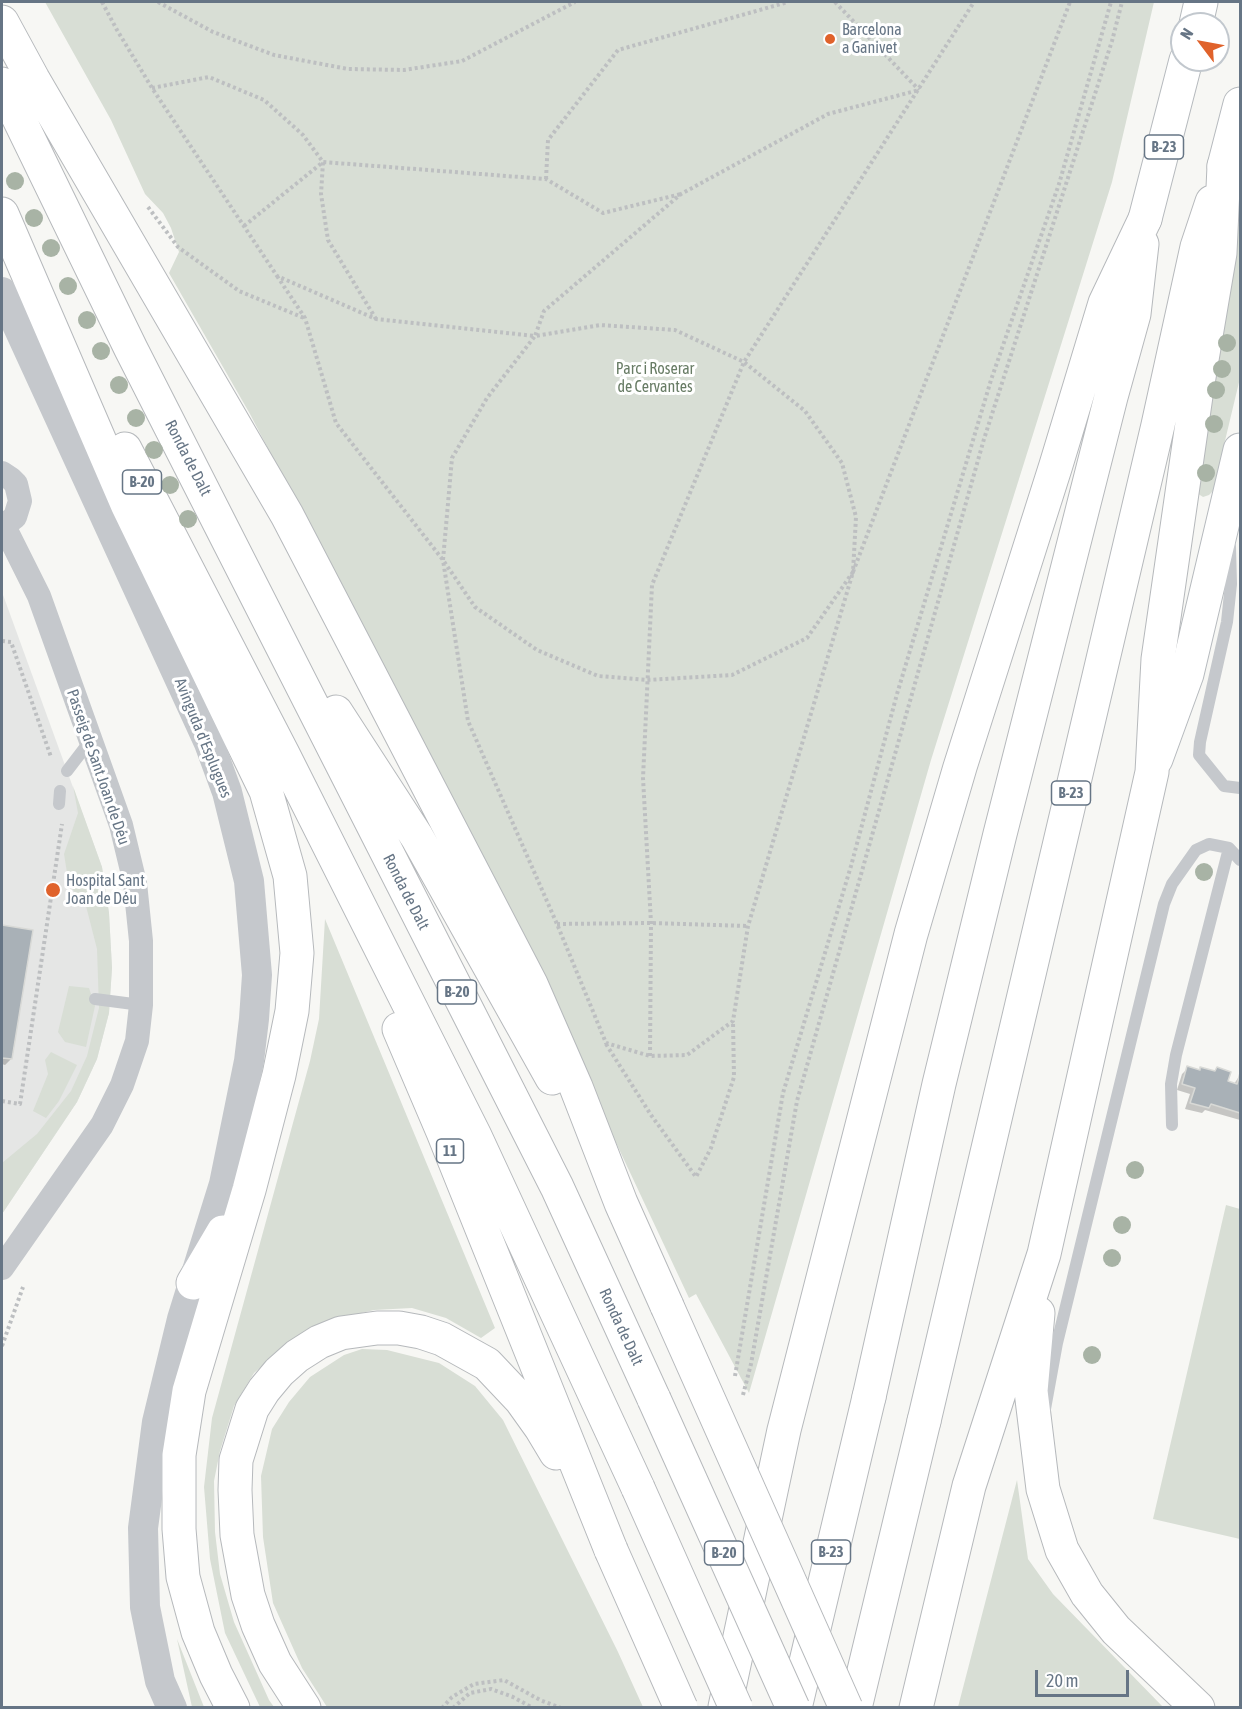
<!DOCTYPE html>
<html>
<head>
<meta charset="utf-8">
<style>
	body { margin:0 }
	#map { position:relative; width:1242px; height:1709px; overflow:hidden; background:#f7f7f4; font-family:"Asap Condensed",sans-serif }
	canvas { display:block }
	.frame { position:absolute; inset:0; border:3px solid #667585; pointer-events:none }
	.north { position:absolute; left:1170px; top:12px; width:60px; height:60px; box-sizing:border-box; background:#fff; border:2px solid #c2c8ce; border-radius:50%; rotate:302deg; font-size:16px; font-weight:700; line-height:24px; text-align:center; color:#667585 }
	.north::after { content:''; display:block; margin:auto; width:21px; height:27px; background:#e0622b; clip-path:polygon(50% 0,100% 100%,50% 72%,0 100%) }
	.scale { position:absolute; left:1035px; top:1670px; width:94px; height:27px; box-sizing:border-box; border:3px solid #667585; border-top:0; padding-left:8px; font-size:18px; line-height:21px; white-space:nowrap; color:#667585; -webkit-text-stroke:4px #fff; paint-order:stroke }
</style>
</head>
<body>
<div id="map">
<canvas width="1242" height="1709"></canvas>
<div class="frame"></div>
<div class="north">N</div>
<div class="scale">20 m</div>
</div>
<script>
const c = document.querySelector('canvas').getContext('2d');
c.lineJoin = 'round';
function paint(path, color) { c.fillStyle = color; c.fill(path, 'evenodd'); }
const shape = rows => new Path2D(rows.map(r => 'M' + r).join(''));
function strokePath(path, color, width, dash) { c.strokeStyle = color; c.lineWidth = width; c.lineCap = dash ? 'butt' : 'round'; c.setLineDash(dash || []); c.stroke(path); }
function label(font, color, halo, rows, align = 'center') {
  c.font = font + ' "Asap Condensed",sans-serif'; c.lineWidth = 6; c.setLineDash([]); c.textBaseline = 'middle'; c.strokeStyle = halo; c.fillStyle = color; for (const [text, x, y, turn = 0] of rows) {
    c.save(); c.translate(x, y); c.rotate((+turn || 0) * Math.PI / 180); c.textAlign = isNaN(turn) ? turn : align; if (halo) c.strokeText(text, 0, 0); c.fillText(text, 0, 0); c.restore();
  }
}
paint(shape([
	[2,592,102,867,109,913,112,968,109,1013,97,1059,77,1102,2,1214]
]), '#e5e6e5');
paint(shape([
	[45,2,1154,2,1112,182,931,760,749,1393,696,1294,689,1298,556,1015,330,568,250,414,169,273,179,252,171,228,163,213,145,194,111,120],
	[1240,215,1240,378,1213,491,1209,495,1203,497,1197,493,1226,288],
	[73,786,102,867,109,913,112,968,109,1013,97,1059,77,1102,2,1214,2,1163,37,1134,71,1091,87,1056,99,1008,97,949,86,906,69,885,64,854,78,813],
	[325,919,495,1328,481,1338,446,1318,412,1308,374,1310,329,1321,291,1341,254,1373,234,1406,220,1451,214,1481,215,1532,220,1574,234,1622,269,1700,274,1707,260,1707,225,1633,210,1559,204,1487,212,1418,310,1061,319,1019],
	[69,986,89,988,95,1006,86,1047,65,1042,58,1032],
	[51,1052,77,1065,59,1101,46,1118,33,1111,48,1074,45,1060],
	[1226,1205,1240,1209,1240,1539,1153,1519],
	[362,1349,387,1350,439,1363,475,1386,503,1420,618,1652,643,1707,327,1707,302,1668,273,1603,263,1537,261,1476,272,1429,289,1402,310,1377,344,1355],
	[1017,1480,1028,1559,1053,1594,1163,1707,958,1707],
	[177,1639,204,1707,192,1707]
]), '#d8ded5');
paint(shape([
	[2,926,31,931,11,1059,5,1065,2,1064],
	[1188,1068,1198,1071,1201,1069,1234,1084,1240,1075,1240,1120,1205,1110,1202,1113,1185,1109,1190,1094,1177,1090,1182,1074]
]), '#0003');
const building = shape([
	[2,925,33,930,12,1059,2,1058,2,925],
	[1187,1066,1200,1070,1200,1067,1215,1071,1217,1067,1231,1072,1228,1081,1237,1084,1240,1073,1240,1113,1211,1104,1209,1108,1190,1103,1195,1088,1182,1084,1187,1066]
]);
paint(building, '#a9b1b7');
strokePath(building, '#d8d9d6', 1.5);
const primary = shape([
	[1196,24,1201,2],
	[1224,166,1240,104],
	[1145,219,1186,60],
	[1156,759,1187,674,1240,450]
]);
const trunk = shape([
	[2,22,33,79,287,515,531,984,576,1087,621,1203,667,1306],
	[2,84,131,349,557,1187,654,1399],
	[2,214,127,504,266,791,290,876,297,953,292,1011,279,1075,249,1190,189,1391,179,1455,179,1529,183,1577,198,1632,216,1675,233,1708],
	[125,449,283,754,475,1136,638,1488],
	[336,712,417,837,552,1078],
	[399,1029,443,1132,611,1550],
	[193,1283,223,1232],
	[1038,1313,1031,1391,1043,1489,1062,1550,1087,1594,1116,1630,1198,1708],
	[869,1397,939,1084,1000,834,1111,397,1134,314,1142,244],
	[924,1421,1158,425,1197,247,1212,202],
	[725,1707,784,1430,911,934,960,767,1056,465,1105,303,1145,219],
	[304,1708,275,1663,258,1625,248,1595,237,1535,235,1490,236,1460,252,1409,264,1390,279,1372,297,1356,319,1342,341,1333,377,1328,399,1328,421,1332,442,1339,487,1364,521,1400,541,1428,556,1453],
	[916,1708,969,1486,1044,1254,1152,772,1158,659,1197,389,1220,253,1224,166]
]);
const motorway = shape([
	[795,1708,869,1397],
	[855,1708,924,1421]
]);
strokePath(primary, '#b6babe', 35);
strokePath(trunk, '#b6b9bc', 35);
strokePath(motorway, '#b6b9bc', 35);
strokePath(shape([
	[102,2,117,30,152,88,277,276,376,319,535,336,544,311,681,194,828,114,919,90],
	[158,2,213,32,274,55,348,69,404,70,462,61,575,2],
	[835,2,919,90],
	[152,88,209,77,264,100,303,135,323,162,321,194,328,240,376,319],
	[546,179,548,140,618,50,788,2],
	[148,207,178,247,239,291,304,318],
	[244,226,323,162,546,179,603,213,681,194],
	[277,276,305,318,336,423,443,560,475,607,537,650,598,676,647,680,732,675,807,638,853,572,856,517,842,463,805,411,744,362,675,330,600,325,535,336,487,398,452,458,443,560,468,721,557,924,606,1043,650,1056,687,1055,733,1021,748,926,853,572,1070,2],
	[2,641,11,642,51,757],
	[557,924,651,923,748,926],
	[606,1044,651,1115,696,1177,711,1148,734,1077,733,1021],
	[650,1056,651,923,643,778,652,585,744,362,974,2],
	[2,1101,20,1104,62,824],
	[2,1346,23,1287],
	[735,1376,783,1093,851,866,897,694,950,517,991,380,1059,184,1111,2],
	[743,1395,751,1364,797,1101,984,439,1112,41,1122,2],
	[2,1706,2,1708],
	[442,1708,452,1697,474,1684,504,1680,540,1700,561,1708],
	[453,1708,470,1693,491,1689,513,1697,533,1708]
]), '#bdbfc1', 4, [3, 3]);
strokePath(shape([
	[1230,546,1231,584,1227,622,1200,742,1199,755,1224,786,1240,788],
	[67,771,90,741],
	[59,804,60,791],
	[95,999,141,1005],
	[1172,1125,1171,1084,1176,1055,1229,848],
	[1045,1409,1057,1343,1164,904,1172,884,1196,850,1209,844,1229,848,1240,860]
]), '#c5c8cc', 12);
strokePath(shape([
	[2,473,11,479,16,484,20,501,15,517,2,527],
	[2,1268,102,1125,122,1085,137,1041,141,1005,141,941,135,883,121,825,39,596,4,526]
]), '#c5c8cc', 24);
strokePath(shape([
	[2,292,209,743,227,792,249,881,257,975,254,1019,249,1061,224,1184,182,1319,157,1422,143,1528,145,1607,160,1681,172,1708]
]), '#c5c8cc', 30);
strokePath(primary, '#fff', 33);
strokePath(trunk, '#fff', 33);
strokePath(motorway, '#fff', 33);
const trunkBridge = shape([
	[667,1306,846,1708],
	[654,1399,793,1708],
	[638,1488,736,1708],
	[611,1550,681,1708]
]);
strokePath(trunkBridge, '#b6b9bc', 35, []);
strokePath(trunkBridge, '#fff', 33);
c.fillStyle = '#a8b3a5';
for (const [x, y] of [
	[15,181],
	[34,218],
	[51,248],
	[68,286],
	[87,320],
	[1227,343],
	[101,351],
	[1222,369],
	[119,385],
	[1216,390],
	[136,418],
	[1214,424],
	[154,450],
	[1206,473],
	[170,485],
	[188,519],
	[1204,872],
	[1135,1170],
	[1122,1225],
	[1112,1258],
	[1092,1355]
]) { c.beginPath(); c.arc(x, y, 9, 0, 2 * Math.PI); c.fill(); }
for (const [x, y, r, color] of [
	[830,39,6,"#e0622b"],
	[53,890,8,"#e0622b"]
]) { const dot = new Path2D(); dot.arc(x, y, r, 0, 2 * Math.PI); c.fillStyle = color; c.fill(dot); strokePath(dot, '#fff', 2); }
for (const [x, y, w] of [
	[1164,147,39],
	[142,482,39],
	[1071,793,39],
	[457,992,39],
	[450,1151,27],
	[831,1552,39],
	[724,1553,39]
]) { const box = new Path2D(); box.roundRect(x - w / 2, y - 12, w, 24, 4.5); c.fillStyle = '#fff'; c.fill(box); strokePath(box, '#667585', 1.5); }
label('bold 15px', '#667585', null, [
	["B-23",1164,147],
	["B-20",142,482],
	["B-23",1071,793],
	["B-20",457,992],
	["11",450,1151],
	["B-23",831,1552],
	["B-20",724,1553]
]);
label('16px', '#667585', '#fff', [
	["Barcelona",842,30],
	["a Ganivet",842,48],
	["Hospital Sant",66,881],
	["Joan de Déu",66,899]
], 'left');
label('16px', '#687c65', '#fff', [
	["Parc i Roserar",655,369],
	["de Cervantes",655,387]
]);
label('16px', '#667585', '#fff', [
	["Ronda de Dalt",188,458,63],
	["Avinguda d'Esplugues",203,738,68],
	["Passeig de Sant Joan de Déu",98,767,71],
	["Ronda de Dalt",406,892,63],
	["Ronda de Dalt",621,1327,65]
]);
</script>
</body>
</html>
